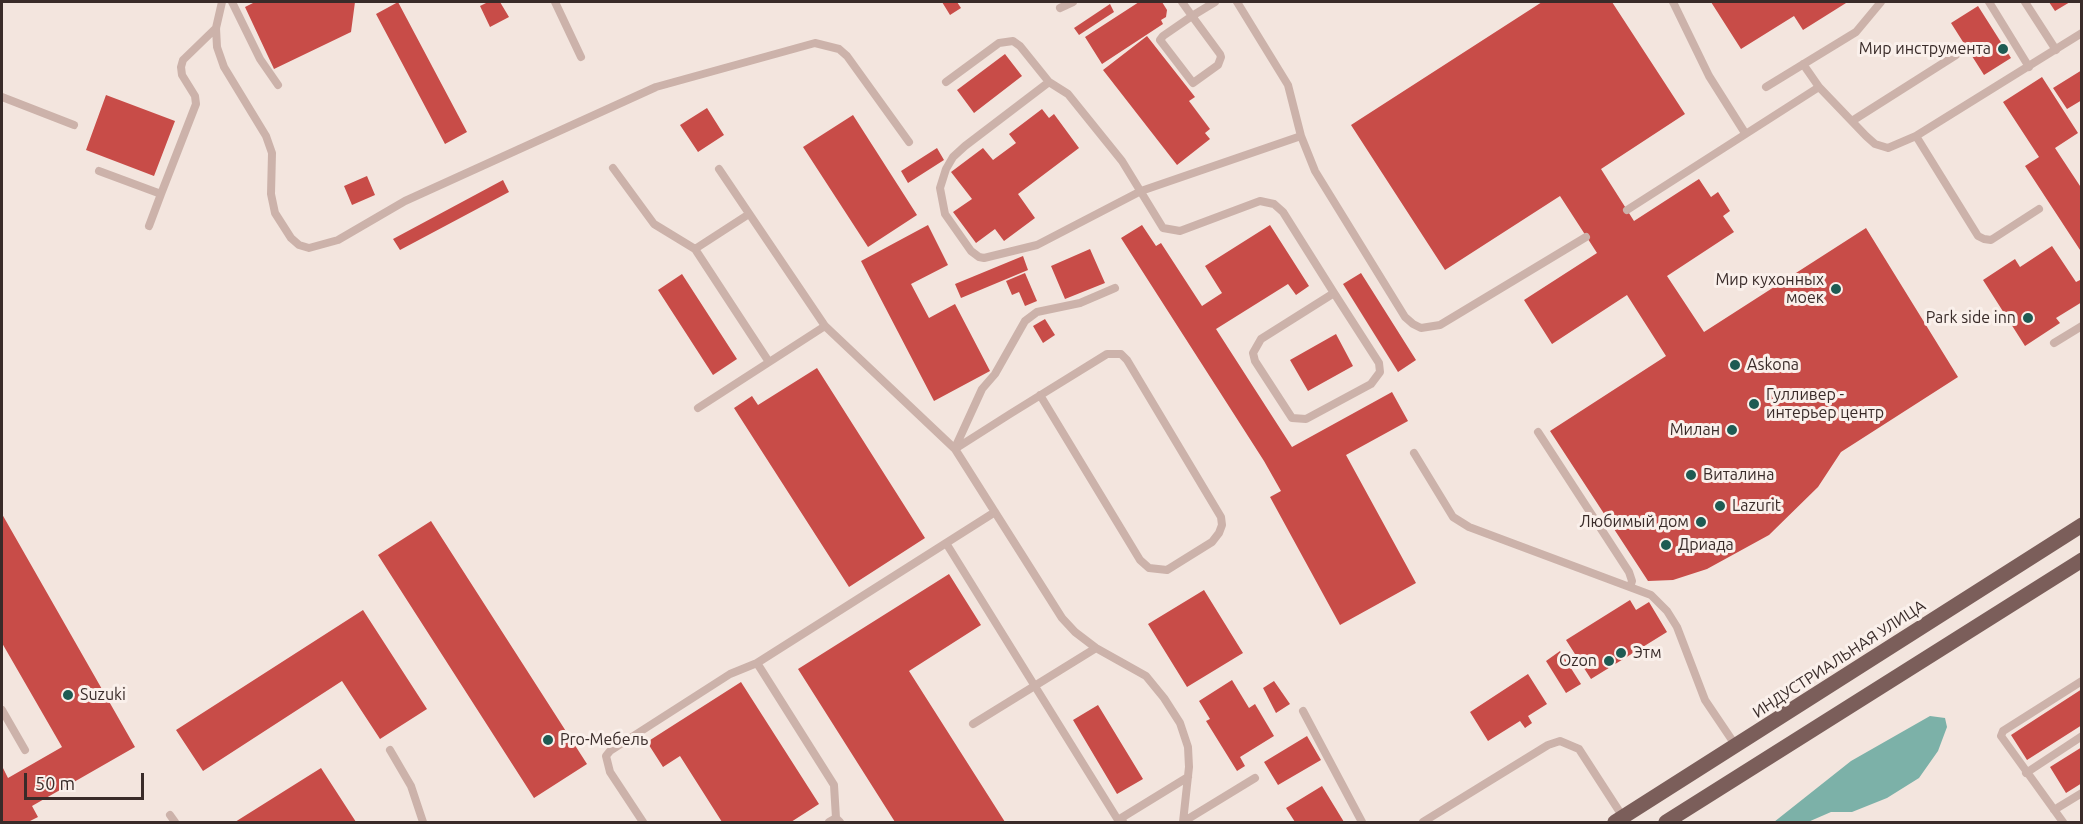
<!DOCTYPE html>
<html>
<head>
<meta charset="utf-8">
<style>
	body { margin:0 }
	#map { position:relative; width:2083px; height:824px; overflow:hidden; background:#f3e5de; font-family:Ubuntu,sans-serif }
	canvas { display:block }
	.frame { position:absolute; inset:0; border:3px solid #392b29; pointer-events:none }
	.scale { position:absolute; left:24px; top:773px; width:120px; height:27px; box-sizing:border-box; border:3px solid #392b29; border-top:0; padding-left:8px; font-size:18px; line-height:21px; white-space:nowrap; color:#392b29; -webkit-text-stroke:4px #faf0eb; paint-order:stroke }
</style>
</head>
<body>
<div id="map">
<canvas width="2083" height="824"></canvas>
<div class="frame"></div>
<div class="scale">50 m</div>
</div>
<script>
const c = document.querySelector('canvas').getContext('2d');
c.lineJoin = 'round';
function paint(path, color) { c.fillStyle = color; c.fill(path, 'evenodd'); }
const shape = rows => new Path2D(rows.map(r => 'M' + r).join(''));
function strokePath(path, color, width, dash) { c.strokeStyle = color; c.lineWidth = width; c.lineCap = dash ? 'butt' : 'round'; c.setLineDash(dash || []); c.stroke(path); }
function label(font, color, halo, rows, align = 'center') {
  c.font = font + ' Ubuntu,sans-serif'; c.lineWidth = 6; c.setLineDash([]); c.textBaseline = 'middle'; c.strokeStyle = halo; c.fillStyle = color; for (const [text, x, y, turn = 0] of rows) {
    c.save(); c.translate(x, y); c.rotate((+turn || 0) * Math.PI / 180); c.textAlign = isNaN(turn) ? turn : align; if (halo) c.strokeText(text, 0, 0); c.fillText(text, 0, 0); c.restore();
  }
}
paint(shape([
	[1930,716,1945,718,1947,727,1938,751,1919,778,1887,798,1852,812,1831,812,1808,822,1774,822,1851,761]
]), '#7cb1a8');
paint(shape([
	[255,2,355,2,351,32,274,69,245,7],
	[398,2,467,132,445,144,376,14],
	[488,2,500,2,509,17,490,27,480,6],
	[942,2,957,2,961,8,950,15],
	[1139,2,1162,2,1167,10,1166,17,1161,20,1163,24,1102,64,1085,37],
	[1542,2,1612,2,1685,114,1601,169,1634,221,1699,179,1711,197,1718,192,1730,211,1723,216,1734,232,1667,276,1704,332,1866,228,1958,377,1841,452,1818,487,1769,535,1707,569,1673,580,1648,581,1550,431,1666,356,1627,295,1552,344,1524,300,1597,253,1560,196,1445,270,1351,125],
	[1711,2,1844,2,1846,3,1803,30,1794,16,1741,49],
	[2049,2,2070,2,2055,11],
	[1110,4,1114,12,1079,35,1074,28],
	[1978,6,2011,58,1984,75,1951,23],
	[1147,36,1195,97,1189,101,1210,129,1205,133,1210,139,1177,165,1103,70],
	[1005,54,1022,76,974,113,957,90],
	[2082,70,2082,100,2067,109,2053,88],
	[2042,77,2078,133,2055,148,2082,189,2082,253,2025,166,2039,157,2003,102],
	[106,95,175,121,154,176,86,150],
	[707,108,724,135,698,152,680,125],
	[1042,109,1049,118,1054,114,1079,148,1018,194,1035,218,1004,241,995,229,976,243,953,212,972,199,951,172,983,148,993,160,1016,143,1009,134],
	[853,115,917,215,868,247,803,147],
	[937,148,944,160,908,183,901,171],
	[367,176,375,195,352,205,344,186],
	[503,180,509,192,400,250,393,239],
	[928,225,948,265,911,284,929,318,955,304,990,371,934,401,861,261],
	[1142,225,1156,246,1161,243,1202,306,1222,293,1205,266,1270,225,1309,286,1296,295,1288,284,1216,329,1292,447,1392,392,1408,421,1346,455,1416,583,1340,625,1270,497,1281,491,1264,461,1121,238],
	[2052,246,2076,282,2082,279,2082,302,2056,318,2060,323,2025,346,1983,280,2015,259,2020,267],
	[1090,249,1105,283,1065,299,1051,266],
	[1023,256,1028,270,961,298,955,284],
	[1025,273,1037,301,1025,306,1019,292,1012,295,1006,281],
	[1361,273,1416,360,1398,372,1343,284],
	[682,274,737,359,713,375,658,290],
	[1045,319,1055,335,1043,343,1033,326],
	[1336,334,1353,366,1308,391,1290,360],
	[817,368,925,538,849,587,734,408,752,396,758,405],
	[2,514,135,747,32,806,38,817,28,822,2,822,2,766,8,778,62,747,2,643],
	[431,521,587,764,534,798,378,555],
	[949,574,981,625,909,671,1005,822,895,822,798,669],
	[1204,590,1243,653,1187,687,1148,624],
	[1630,600,1636,610,1649,602,1667,632,1591,679,1566,640],
	[363,610,427,709,380,739,342,681,203,771,176,730],
	[1560,651,1581,684,1566,693,1546,661],
	[1528,674,1547,704,1528,716,1532,723,1525,728,1520,721,1488,741,1470,712],
	[1232,680,1249,708,1255,704,1274,736,1240,757,1245,766,1237,771,1206,721,1210,719,1199,701],
	[1274,681,1290,704,1276,713,1263,688],
	[741,682,819,804,791,822,722,822,680,756,663,767,647,742],
	[2082,689,2082,725,2027,760,2011,735],
	[1098,705,1143,779,1117,794,1073,720],
	[1307,736,1321,760,1278,785,1264,762],
	[2082,747,2082,783,2066,793,2050,767],
	[321,768,356,822,235,822],
	[1322,786,1344,822,1295,822,1286,808]
]), '#c84c48');
strokePath(shape([
	[222,2,216,28,217,47,224,67,266,136,272,153,271,194,275,213,291,238,299,245,309,248,338,240,405,201,656,87,815,43,839,49,847,56,909,142],
	[232,2,260,59,278,85],
	[555,2,581,57],
	[1182,2,1192,16,1220,54,1221,57,1218,65,1193,83,1160,40,1163,36,1192,16,1215,2],
	[1237,2,1288,85,1301,136,1315,171,1405,317,1413,324,1421,328,1440,325,1586,237],
	[1673,2,1709,76,1745,133],
	[1989,2,2029,67],
	[2025,2,2056,50],
	[1060,8,1073,2],
	[1803,64,1819,87],
	[946,82,999,43,1013,41,1020,46,1049,82,1068,94,1122,161,1163,228,1180,231,1260,201,1274,204,1283,212,1334,293,1379,363,1380,372,1371,384,1306,419,1292,418,1255,361,1253,353,1261,339,1334,293],
	[1049,82,965,146,953,157,946,169,940,188,945,214,971,251,979,257,984,258,1037,245,1141,191,1301,136],
	[1766,87,1856,32,1881,2],
	[2,97,74,125],
	[1852,121,1956,55],
	[1916,136,1978,236,1984,239,1991,240,2039,209],
	[613,168,654,224,695,249,769,362],
	[719,169,825,326],
	[99,171,161,194,196,104,195,96,182,75,181,67,183,60,216,28],
	[1627,210,1819,87,1866,136,1875,144,1888,148,1916,136,2082,33],
	[149,226,161,194],
	[695,249,749,214],
	[2054,343,2082,326],
	[698,408,825,326,955,449,1062,618,1075,632,1096,648,1146,676,1164,698,1180,723,1188,747,1189,767,1183,822],
	[1538,432,1629,572,1632,581,1630,587],
	[955,448,982,389,995,374,1025,321,1037,312,1080,303,1115,288],
	[955,449,1010,414,1107,354,1121,354,1127,360,1221,517,1222,525,1219,533,1212,542,1167,570,1149,568,1140,560,1040,395],
	[1414,453,1453,517,1469,527,1651,595,1667,611,1677,627,1705,700,1736,746],
	[946,543,1118,820,1123,822],
	[2,710,25,750],
	[1303,711,1362,822],
	[973,724,1096,648],
	[390,750,411,786,423,822],
	[2026,773,2082,736],
	[2054,810,2082,793],
	[170,815,175,822],
	[643,822,610,772,606,756,610,751,730,674,757,663],
	[829,822,836,818],
	[840,822,836,818,834,785,757,663,995,512],
	[1120,822,1118,820,1188,777],
	[1183,822,1255,778],
	[1423,822,1548,745,1560,741,1579,749,1623,817],
	[2063,822,2001,736,2003,731,2082,681]
]), '#ccb2aa', 8);
strokePath(shape([
	[1615,822,2082,525],
	[1666,822,2082,560]
]), '#7b5e5a', 15);
for (const [x, y, r, color] of [
	[2003,49,6,"#1e5b53"],
	[1836,289,6,"#1e5b53"],
	[2028,318,6,"#1e5b53"],
	[1735,365,6,"#1e5b53"],
	[1754,404,6,"#1e5b53"],
	[1732,430,6,"#1e5b53"],
	[1691,475,6,"#1e5b53"],
	[1720,506,6,"#1e5b53"],
	[1701,522,6,"#1e5b53"],
	[1666,545,6,"#1e5b53"],
	[1621,653,6,"#1e5b53"],
	[1609,661,6,"#1e5b53"],
	[68,695,6,"#1e5b53"],
	[548,740,6,"#1e5b53"]
]) { const dot = new Path2D(); dot.arc(x, y, r, 0, 2 * Math.PI); c.fillStyle = color; c.fill(dot); strokePath(dot, '#faf0eb', 2); }
label('16px', '#392b29', '#faf0eb', [
	["Мир инструмента",1991,49,"right"],
	["Мир кухонных",1824,280,"right"],
	["моек",1824,298,"right"],
	["Park side inn",2016,318,"right"],
	["Askona",1747,365],
	["Гулливер -",1766,395],
	["интерьер центр",1766,413],
	["Милан",1720,430,"right"],
	["Виталина",1703,475],
	["Lazurit",1732,506],
	["Любимый дом",1689,522,"right"],
	["Дриада",1678,545],
	["Этм",1633,653],
	["Ozon",1597,661,"right"],
	["Suzuki",80,695],
	["Pro-Мебель",560,740]
], 'left');
label('16px', '#392b29', '#faf0eb', [
	["ИНДУСТРИАЛЬНАЯ УЛИЦА",1839,659,-33]
]);
</script>
</body>
</html>
